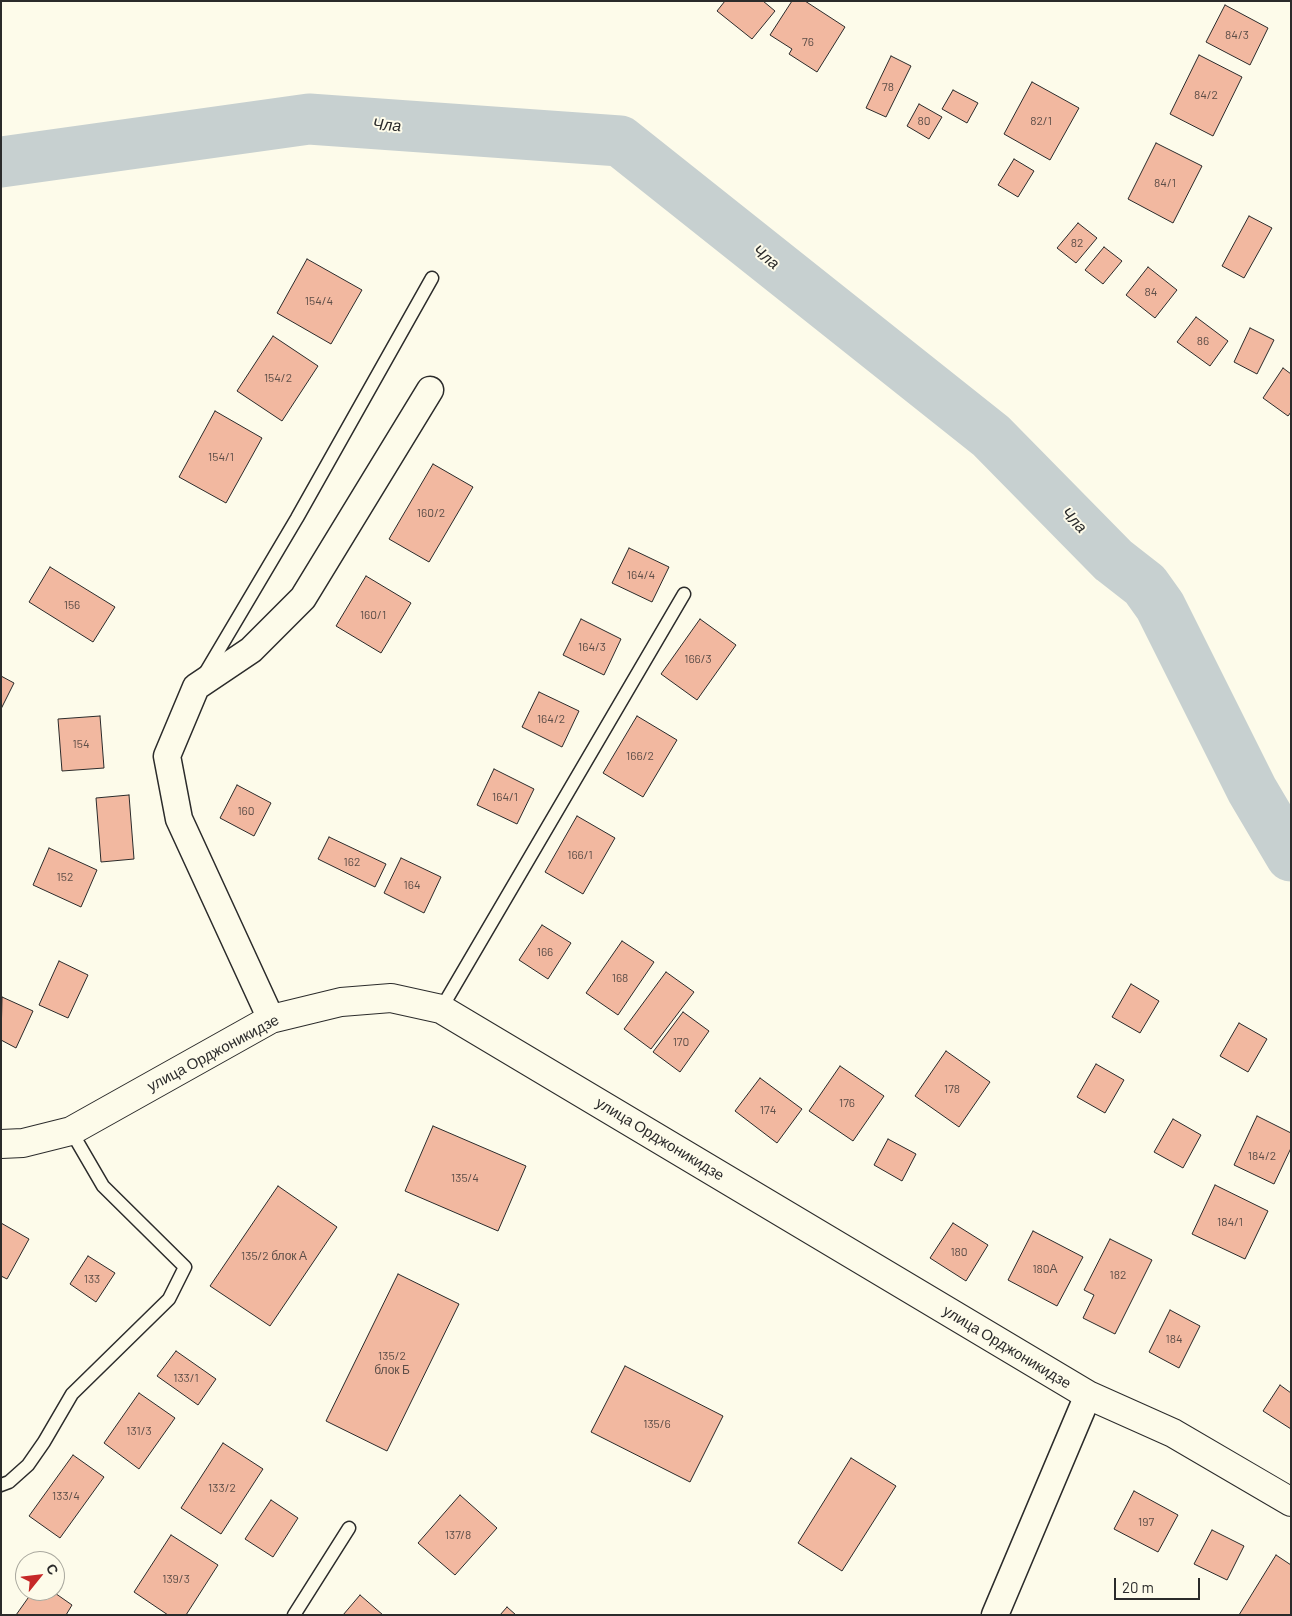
<!DOCTYPE html>
<html>
<head>
<meta charset="utf-8">
<style>
	body { margin:0 }
	#map { position:relative; width:1292px; height:1616px; overflow:hidden; background:#fdfbea; font-family:Barlow,sans-serif }
	canvas { display:block }
	.frame { position:absolute; inset:0; border:2px solid #2b2b2b; pointer-events:none }
	.north { position:absolute; left:15px; top:1551px; width:50px; height:50px; box-sizing:border-box; background:#fdfbea; border:1px solid #a9a89e; border-radius:50%; rotate:61deg; font-size:14px; font-weight:700; line-height:20px; text-align:center; color:#2b2b2b }
	.north::after { content:''; display:block; margin:auto; width:18px; height:22px; background:#c62828; clip-path:polygon(50% 0,100% 100%,50% 72%,0 100%) }
	.scale { position:absolute; left:1114px; top:1578px; width:86px; height:22px; box-sizing:border-box; border:2px solid #2b2b2b; border-top:0; padding-left:6px; font-size:15px; line-height:18px; white-space:nowrap; color:#2b2b2b; -webkit-text-stroke:4px #fdfbea; paint-order:stroke }
</style>
</head>
<body>
<div id="map">
<canvas width="1292" height="1616"></canvas>
<div class="frame"></div>
<div class="north">С</div>
<div class="scale">20 m</div>
</div>
<script>
const c = document.querySelector('canvas').getContext('2d');
c.lineJoin = 'round';
const shape = rows => new Path2D(rows.map(r => 'M' + r).join(''));
function strokePath(path, color, width, dash) { c.strokeStyle = color; c.lineWidth = width; c.lineCap = dash ? 'butt' : 'round'; c.setLineDash(dash || []); c.stroke(path); }
function paint(path, color) { c.fillStyle = color; c.fill(path, 'evenodd'); }
function label(font, color, halo, rows, align = 'center') {
  c.font = font + ' Barlow,sans-serif'; c.lineWidth = 4; c.setLineDash([]); c.textBaseline = 'middle'; c.strokeStyle = halo; c.fillStyle = color; for (const [text, x, y, turn = 0] of rows) {
    c.save(); c.translate(x, y); c.rotate((+turn || 0) * Math.PI / 180); c.textAlign = isNaN(turn) ? turn : align; if (halo) c.strokeText(text, 0, 0); c.fillText(text, 0, 0); c.restore();
  }
}
strokePath(shape([
	[1,162,309,119,620,141,991,436,1113,560,1145,585,1160,606,1252,790,1291,856]
]), '#c7d0d0', 51);
const building = shape([
	[725,1,763,1,775,11,752,39,717,11,725,1],
	[792,1,805,1,845,27,817,72,789,54,792,49,770,35,792,1],
	[1225,5,1268,28,1250,65,1206,42,1225,5],
	[1199,55,1242,77,1213,136,1170,114,1199,55],
	[891,56,911,66,886,117,866,108,891,56],
	[1032,82,1079,108,1050,160,1004,134,1032,82],
	[953,90,978,103,967,123,942,109,953,90],
	[919,104,942,117,929,139,907,126,919,104],
	[1156,143,1202,166,1173,223,1128,199,1156,143],
	[1014,159,1034,171,1018,197,998,185,1014,159],
	[1249,216,1272,228,1244,278,1222,266,1249,216],
	[1078,223,1097,238,1076,263,1057,248,1078,223],
	[1104,247,1122,261,1103,284,1085,270,1104,247],
	[307,259,362,290,331,344,277,313,307,259],
	[1148,267,1177,290,1155,318,1126,295,1148,267],
	[1196,317,1228,341,1210,366,1177,342,1196,317],
	[1250,328,1274,340,1257,374,1234,362,1250,328],
	[273,336,318,366,282,421,237,391,273,336],
	[1283,368,1291,374,1291,412,1288,416,1263,398,1283,368],
	[215,411,262,438,226,503,179,477,215,411],
	[433,464,473,487,429,562,389,539,433,464],
	[629,548,669,567,652,602,612,583,629,548],
	[50,567,115,607,93,642,29,602,50,567],
	[366,576,411,603,381,653,336,626,366,576],
	[581,619,621,639,604,675,563,655,581,619],
	[700,619,736,645,697,700,661,674,700,619],
	[1,676,14,683,1,709,1,676],
	[539,692,579,711,562,747,522,727,539,692],
	[100,716,104,768,62,771,58,719,100,716],
	[637,716,677,740,643,797,603,773,637,716],
	[494,769,534,789,517,824,477,805,494,769],
	[237,785,271,803,254,836,220,818,237,785],
	[129,795,134,859,101,862,96,798,129,795],
	[577,816,615,838,583,894,545,872,577,816],
	[329,837,386,864,375,887,318,859,329,837],
	[49,848,97,870,81,907,33,885,49,848],
	[401,858,441,877,424,913,384,893,401,858],
	[542,925,571,943,548,979,519,960,542,925],
	[622,941,654,962,618,1015,586,993,622,941],
	[59,961,88,975,68,1018,39,1005,59,961],
	[666,972,694,992,651,1049,624,1029,666,972],
	[1131,984,1159,1001,1140,1033,1112,1017,1131,984],
	[2,997,33,1011,16,1048,1,1040,2,997],
	[683,1012,709,1031,680,1072,653,1052,683,1012],
	[1239,1023,1267,1039,1248,1072,1220,1056,1239,1023],
	[946,1051,990,1082,959,1127,915,1096,946,1051],
	[1096,1064,1124,1080,1105,1113,1077,1097,1096,1064],
	[840,1066,884,1096,853,1141,809,1111,840,1066],
	[760,1078,802,1109,777,1143,735,1111,760,1078],
	[1257,1116,1291,1133,1291,1148,1274,1184,1234,1165,1257,1116],
	[1173,1119,1201,1135,1183,1168,1154,1152,1173,1119],
	[433,1126,526,1166,498,1231,405,1191,433,1126],
	[888,1139,916,1154,902,1181,874,1165,888,1139],
	[1215,1185,1268,1211,1245,1259,1192,1234,1215,1185],
	[278,1186,337,1227,270,1326,210,1286,278,1186],
	[1,1223,29,1239,7,1279,1,1276,1,1223],
	[953,1223,988,1245,966,1281,930,1258,953,1223],
	[1033,1231,1083,1257,1057,1306,1008,1280,1033,1231],
	[1110,1239,1152,1260,1115,1334,1083,1318,1094,1295,1084,1290,1110,1239],
	[88,1256,115,1273,96,1302,70,1284,88,1256],
	[398,1274,459,1304,387,1451,326,1421,398,1274],
	[1170,1310,1200,1326,1179,1368,1149,1352,1170,1310],
	[176,1351,216,1379,198,1405,157,1376,176,1351],
	[625,1366,723,1416,690,1482,591,1432,625,1366],
	[1280,1385,1291,1393,1291,1429,1263,1411,1280,1385],
	[139,1393,175,1418,139,1469,104,1443,139,1393],
	[223,1443,263,1469,221,1534,181,1508,223,1443],
	[73,1455,104,1477,60,1538,29,1516,73,1455],
	[851,1458,896,1486,842,1571,798,1543,851,1458],
	[1134,1491,1178,1515,1158,1552,1114,1529,1134,1491],
	[460,1495,497,1528,455,1575,418,1543,460,1495],
	[271,1500,298,1518,273,1557,245,1539,271,1500],
	[1212,1530,1244,1546,1227,1580,1194,1564,1212,1530],
	[171,1535,218,1565,186,1615,168,1615,134,1592,171,1535],
	[1276,1555,1291,1565,1291,1615,1239,1615,1276,1555],
	[33,1591,52,1591,72,1605,66,1615,16,1615,33,1591],
	[360,1595,383,1615,343,1615,360,1595],
	[507,1607,516,1615,500,1615,507,1607]
]);
paint(building, '#f2b8a0');
strokePath(building, '#2b2b2b', 1);
const service = shape([
	[204,675,297,518,432,278],
	[441,1009,684,594],
	[1,1485,9,1482,28,1465,44,1442,72,1394,169,1299,185,1267,103,1186,71,1131],
	[294,1615,349,1528]
]);
const minor = shape([
	[271,1019,179,819,167,756,196,687,251,650,303,598,430,390],
	[995,1615,1088,1395]
]);
const tertiary = shape([
	[1,1144,23,1143,71,1131,271,1019,341,1002,391,998,441,1009,1088,1395,1173,1433,1291,1502]
]);
strokePath(service, '#2b2b2b', 15);
strokePath(minor, '#2b2b2b', 29);
strokePath(tertiary, '#2b2b2b', 30);
strokePath(service, '#fdfbea', 12);
strokePath(minor, '#fdfbea', 26);
strokePath(tertiary, '#fdfbea', 28);
label('12px', '#5d4e48', null, [
	["84/3",1237,35],
	["76",808,42],
	["78",888,87],
	["84/2",1206,95],
	["80",924,121],
	["82/1",1041,121],
	["84/1",1165,183],
	["82",1077,243],
	["84",1151,292],
	["154/4",319,301],
	["86",1203,341],
	["154/2",278,378],
	["154/1",221,457],
	["160/2",431,513],
	["164/4",641,575],
	["156",72,605],
	["160/1",373,615],
	["164/3",592,647],
	["166/3",698,659],
	["164/2",551,719],
	["154",81,744],
	["166/2",640,756],
	["164/1",505,797],
	["160",246,811],
	["166/1",580,855],
	["162",352,862],
	["152",65,877],
	["164",412,885],
	["166",545,952],
	["168",620,978],
	["170",681,1042],
	["178",952,1089],
	["176",847,1103],
	["174",768,1110],
	["184/2",1262,1156],
	["135/4",465,1178],
	["184/1",1230,1222],
	["180",959,1252],
	["135/2 блок А",274,1256],
	["180А",1045,1269],
	["182",1118,1275],
	["133",92,1279],
	["184",1174,1339],
	["135/2",392,1356],
	["блок Б",392,1370],
	["133/1",186,1378],
	["135/6",657,1424],
	["131/3",139,1431],
	["133/2",222,1488],
	["133/4",66,1496],
	["197",1146,1522],
	["137/8",458,1535],
	["139/3",176,1579]
]);
label('15px', '#2b2b2b', '#fdfbea', [
	["улица Орджоникидзе",213,1053,-28],
	["улица Орджоникидзе",660,1139,31],
	["улица Орджоникидзе",1007,1347,31]
]);
label('italic 16px', '#2b2b2b', '#fdfbea', [
	["Чла",387,125,4],
	["Чла",766,257,38],
	["Чла",1074,520,46]
]);
</script>
</body>
</html>
